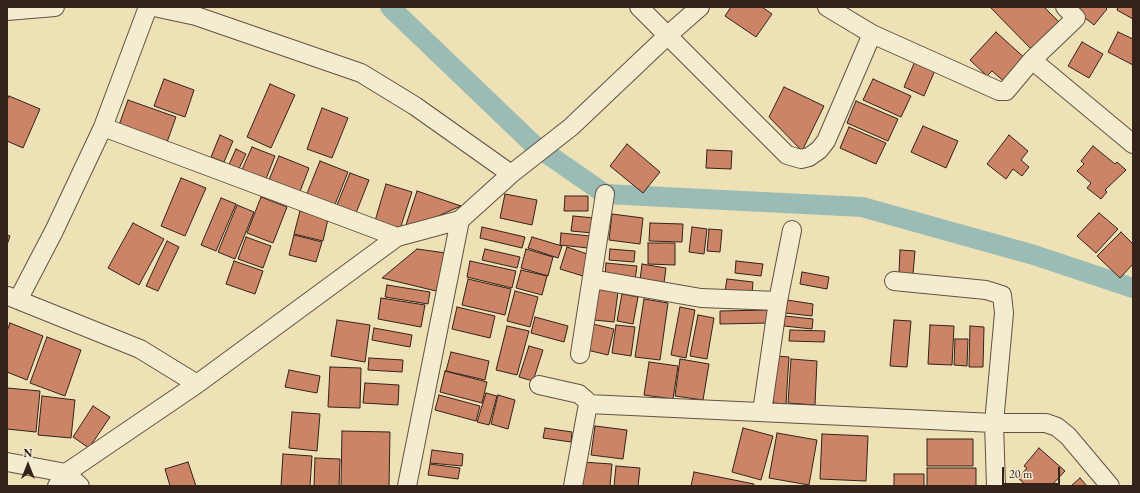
<!DOCTYPE html>
<html>
<head>
<meta charset="utf-8">
<style>
	body { margin:0 }
	#map { position:relative; width:1140px; height:493px; overflow:hidden; background:#eee1b6; font-family:"EB Garamond",serif }
	canvas { display:block }
	.frame { position:absolute; inset:0; border:8px solid #34221b; pointer-events:none }
	.north { position:absolute; left:8px; top:445px; width:40px; height:40px; -webkit-text-stroke:3px #f4ecd0; paint-order:stroke; rotate:0deg; font-size:11px; font-weight:700; line-height:16px; text-align:center; color:#34221b }
	.north::after { content:''; display:block; margin:auto; width:14px; height:18px; background:#34221b; clip-path:polygon(50% 0,100% 100%,50% 72%,0 100%) }
	.scale { position:absolute; left:1002px; top:467px; width:58px; height:18px; box-sizing:border-box; border:2px solid #34221b; border-top:0; padding-left:5px; font-size:12px; line-height:14px; white-space:nowrap; color:#34221b; -webkit-text-stroke:3px #f4ecd0; paint-order:stroke }
</style>
</head>
<body>
<div id="map">
<canvas width="1140" height="493"></canvas>
<div class="frame"></div>
<div class="north">N</div>
<div class="scale">20 m</div>
</div>
<script>
const c = document.querySelector('canvas').getContext('2d');
c.lineJoin = 'round';
const shape = rows => new Path2D(rows.map(r => 'M' + r).join(''));
function strokePath(path, color, width, dash) { c.strokeStyle = color; c.lineWidth = width; c.lineCap = dash ? 'butt' : 'round'; c.setLineDash(dash || []); c.stroke(path); }
function paint(path, color) { c.fillStyle = color; c.fill(path, 'evenodd'); }
strokePath(shape([
	[390,7,533,144,605,194,862,207,1034,255,1133,288]
]), '#9bbcb5', 20);
const building = shape([
	[731,7,762,7,772,14,756,37,725,16,731,7],
	[990,7,1044,7,1060,23,1032,50,990,7],
	[1071,7,1105,7,1107,9,1094,25,1071,7],
	[1118,7,1133,7,1133,19,1117,10,1118,7],
	[996,32,1028,61,1007,84,992,71,987,76,970,60,996,32],
	[1118,32,1133,39,1133,65,1108,52,1118,32],
	[1082,42,1103,54,1089,78,1068,66,1082,42],
	[916,59,936,68,924,96,904,87,916,59],
	[164,79,194,90,185,117,154,106,164,79],
	[873,79,911,96,901,117,863,100,873,79],
	[270,84,295,95,271,148,247,137,270,84],
	[784,87,824,106,802,151,769,117,784,87],
	[9,96,40,109,23,148,7,141,7,100,9,96],
	[128,100,176,117,166,145,118,128,128,100],
	[856,101,898,119,888,141,847,123,856,101],
	[322,108,348,118,332,158,307,149,322,108],
	[923,126,958,141,946,168,911,152,923,126],
	[849,127,886,143,876,164,840,148,849,127],
	[220,135,233,141,224,162,211,157,220,135],
	[1009,135,1028,151,1021,160,1029,167,1022,176,1013,169,1006,179,987,164,1009,135],
	[627,144,660,172,643,193,610,166,627,144],
	[1093,146,1115,164,1117,162,1126,170,1105,190,1107,192,1101,199,1087,188,1091,183,1077,171,1084,164,1081,161,1093,146],
	[252,147,275,156,264,184,240,174,252,147],
	[236,149,246,154,237,173,227,169,236,149],
	[707,150,732,151,731,169,706,168,707,150],
	[279,156,309,168,299,194,268,182,279,156],
	[320,161,348,172,334,207,306,196,320,161],
	[350,173,369,180,356,213,337,205,350,173],
	[181,178,206,188,185,236,161,226,181,178],
	[386,184,412,192,400,229,375,221,386,184],
	[417,191,461,206,404,231,417,191],
	[505,194,537,200,532,225,500,218,505,194],
	[565,196,588,196,588,211,564,211,565,196],
	[261,197,287,207,273,243,247,233,261,197],
	[221,198,236,204,216,251,201,245,221,198],
	[237,205,254,212,235,259,218,252,237,205],
	[300,211,328,219,323,241,294,234,300,211],
	[1099,213,1118,229,1096,253,1077,236,1099,213],
	[612,214,643,218,640,244,609,240,612,214],
	[573,216,595,218,593,233,571,231,573,216],
	[133,223,164,239,139,285,108,268,133,223],
	[650,223,683,224,682,242,649,241,650,223],
	[482,227,525,237,522,248,480,238,482,227],
	[692,227,707,229,704,254,689,252,692,227],
	[709,229,722,230,720,252,707,251,709,229],
	[1121,232,1133,244,1133,264,1120,278,1097,256,1121,232],
	[561,233,590,236,588,248,560,245,561,233],
	[7,235,10,236,7,245,7,235],
	[294,235,322,242,316,262,289,255,294,235],
	[246,237,271,246,263,268,238,259,246,237],
	[532,237,562,246,558,258,528,248,532,237],
	[167,241,179,247,158,291,146,286,167,241],
	[648,243,675,243,675,265,648,264,648,243],
	[567,247,590,255,583,276,560,269,567,247],
	[417,249,446,253,436,291,382,278,417,249],
	[485,249,520,257,517,268,482,260,485,249],
	[526,249,553,257,548,276,521,268,526,249],
	[610,249,635,251,634,262,609,260,610,249],
	[900,250,915,251,913,274,899,273,900,250],
	[234,261,263,271,255,294,226,284,234,261],
	[470,261,516,271,512,288,467,277,470,261],
	[736,261,763,264,761,276,735,273,736,261],
	[606,263,637,266,635,280,605,277,606,263],
	[642,264,666,268,664,283,640,280,642,264],
	[521,270,547,276,542,295,516,288,521,270],
	[802,272,829,277,827,289,800,284,802,272],
	[468,279,511,289,505,315,462,305,468,279],
	[727,279,753,282,752,294,725,291,727,279],
	[387,285,430,292,428,304,385,297,387,285],
	[598,289,618,292,614,322,594,320,598,289],
	[515,291,538,297,530,327,507,321,515,291],
	[622,294,638,297,633,324,617,321,622,294],
	[381,298,425,305,421,327,378,319,381,298],
	[644,299,668,303,660,360,635,357,644,299],
	[787,300,813,304,812,316,785,313,787,300],
	[457,307,495,316,490,338,452,329,457,307],
	[680,307,695,310,686,358,671,355,680,307],
	[769,310,769,323,720,324,720,311,769,310],
	[698,315,714,318,707,359,690,356,698,315],
	[785,316,813,319,812,329,784,326,785,316],
	[535,317,568,326,564,342,531,333,535,317],
	[337,320,370,325,365,362,331,356,337,320],
	[894,320,911,321,907,367,890,366,894,320],
	[10,323,43,336,27,380,7,372,7,331,10,323],
	[593,324,614,329,608,355,587,350,593,324],
	[616,325,635,327,631,356,612,353,616,325],
	[930,325,954,326,952,365,928,364,930,325],
	[507,326,529,331,517,375,496,370,507,326],
	[970,326,984,327,983,367,969,367,970,326],
	[374,328,412,335,410,347,372,340,374,328],
	[790,330,825,331,824,342,789,341,790,330],
	[47,337,81,350,65,396,30,383,47,337],
	[955,339,968,339,967,366,954,365,955,339],
	[529,346,543,350,533,381,519,377,529,346],
	[451,352,489,361,485,380,446,371,451,352],
	[776,356,789,357,786,404,773,403,776,356],
	[369,358,403,360,402,372,368,370,369,358],
	[680,359,709,364,703,400,675,396,680,359],
	[791,359,817,361,815,405,788,403,791,359],
	[649,362,678,366,673,399,644,395,649,362],
	[330,367,361,368,360,408,328,407,330,367],
	[289,370,320,376,317,393,285,387,289,370],
	[445,371,487,382,482,403,440,392,445,371],
	[365,383,399,385,398,405,363,403,365,383],
	[7,388,40,391,36,432,7,429,7,388],
	[486,393,497,396,489,425,477,422,486,393],
	[439,395,480,406,476,421,435,410,439,395],
	[498,395,515,400,508,429,491,424,498,395],
	[42,396,75,400,71,438,38,435,42,396],
	[93,406,110,417,89,448,73,437,93,406],
	[292,412,320,414,317,451,289,448,292,412],
	[595,426,627,430,623,459,591,455,595,426],
	[545,428,572,432,571,442,543,438,545,428],
	[743,428,773,436,761,480,732,472,743,428],
	[342,431,390,432,389,486,341,486,342,431],
	[777,433,817,440,809,485,769,478,777,433],
	[822,434,868,436,866,481,820,479,822,434],
	[927,439,973,439,973,466,927,466,927,439],
	[1039,448,1065,471,1051,486,1027,486,1018,478,1027,468,1024,466,1039,448],
	[432,450,463,454,462,466,430,463,432,450],
	[283,454,312,456,310,486,281,486,283,454],
	[315,458,340,459,339,486,314,486,315,458],
	[188,462,196,486,170,486,165,469,188,462],
	[582,462,612,464,610,486,581,486,582,462],
	[430,464,460,468,458,479,428,475,430,464],
	[616,466,640,468,638,486,614,486,616,466],
	[927,468,976,468,976,486,927,486,927,468],
	[694,472,754,484,754,486,691,486,694,472],
	[894,474,924,474,924,486,894,486,894,474],
	[1080,478,1087,486,1071,486,1080,478]
]);
paint(building, '#cc8467');
strokePath(building, '#34221b', 1);
const street = shape([
	[154,7,196,16,361,73,415,106,511,174,571,127,668,35,700,7],
	[639,7,787,155,801,159,809,157,819,150,826,141,872,34],
	[827,7,872,34,999,91,1006,91,1032,60,1076,18,1065,7],
	[7,11,55,7],
	[1032,60,1133,144],
	[103,127,397,237],
	[592,279,701,298,778,301],
	[894,281,986,290,1002,295,1004,313,994,423,996,486],
	[8,296,140,349,197,384],
	[18,300,54,231,103,127,148,7],
	[580,354,605,194],
	[539,385,579,394,586,400,588,404,573,486],
	[588,404,994,423,1046,423,1057,427,1068,436,1110,486],
	[762,412,778,301,792,230],
	[7,462,66,473,80,486],
	[57,486,66,473,197,384,397,237,460,220,511,174],
	[407,486,460,220]
]);
strokePath(street, '#625242', 20);
strokePath(street, '#f4ecd0', 18);
</script>
</body>
</html>
